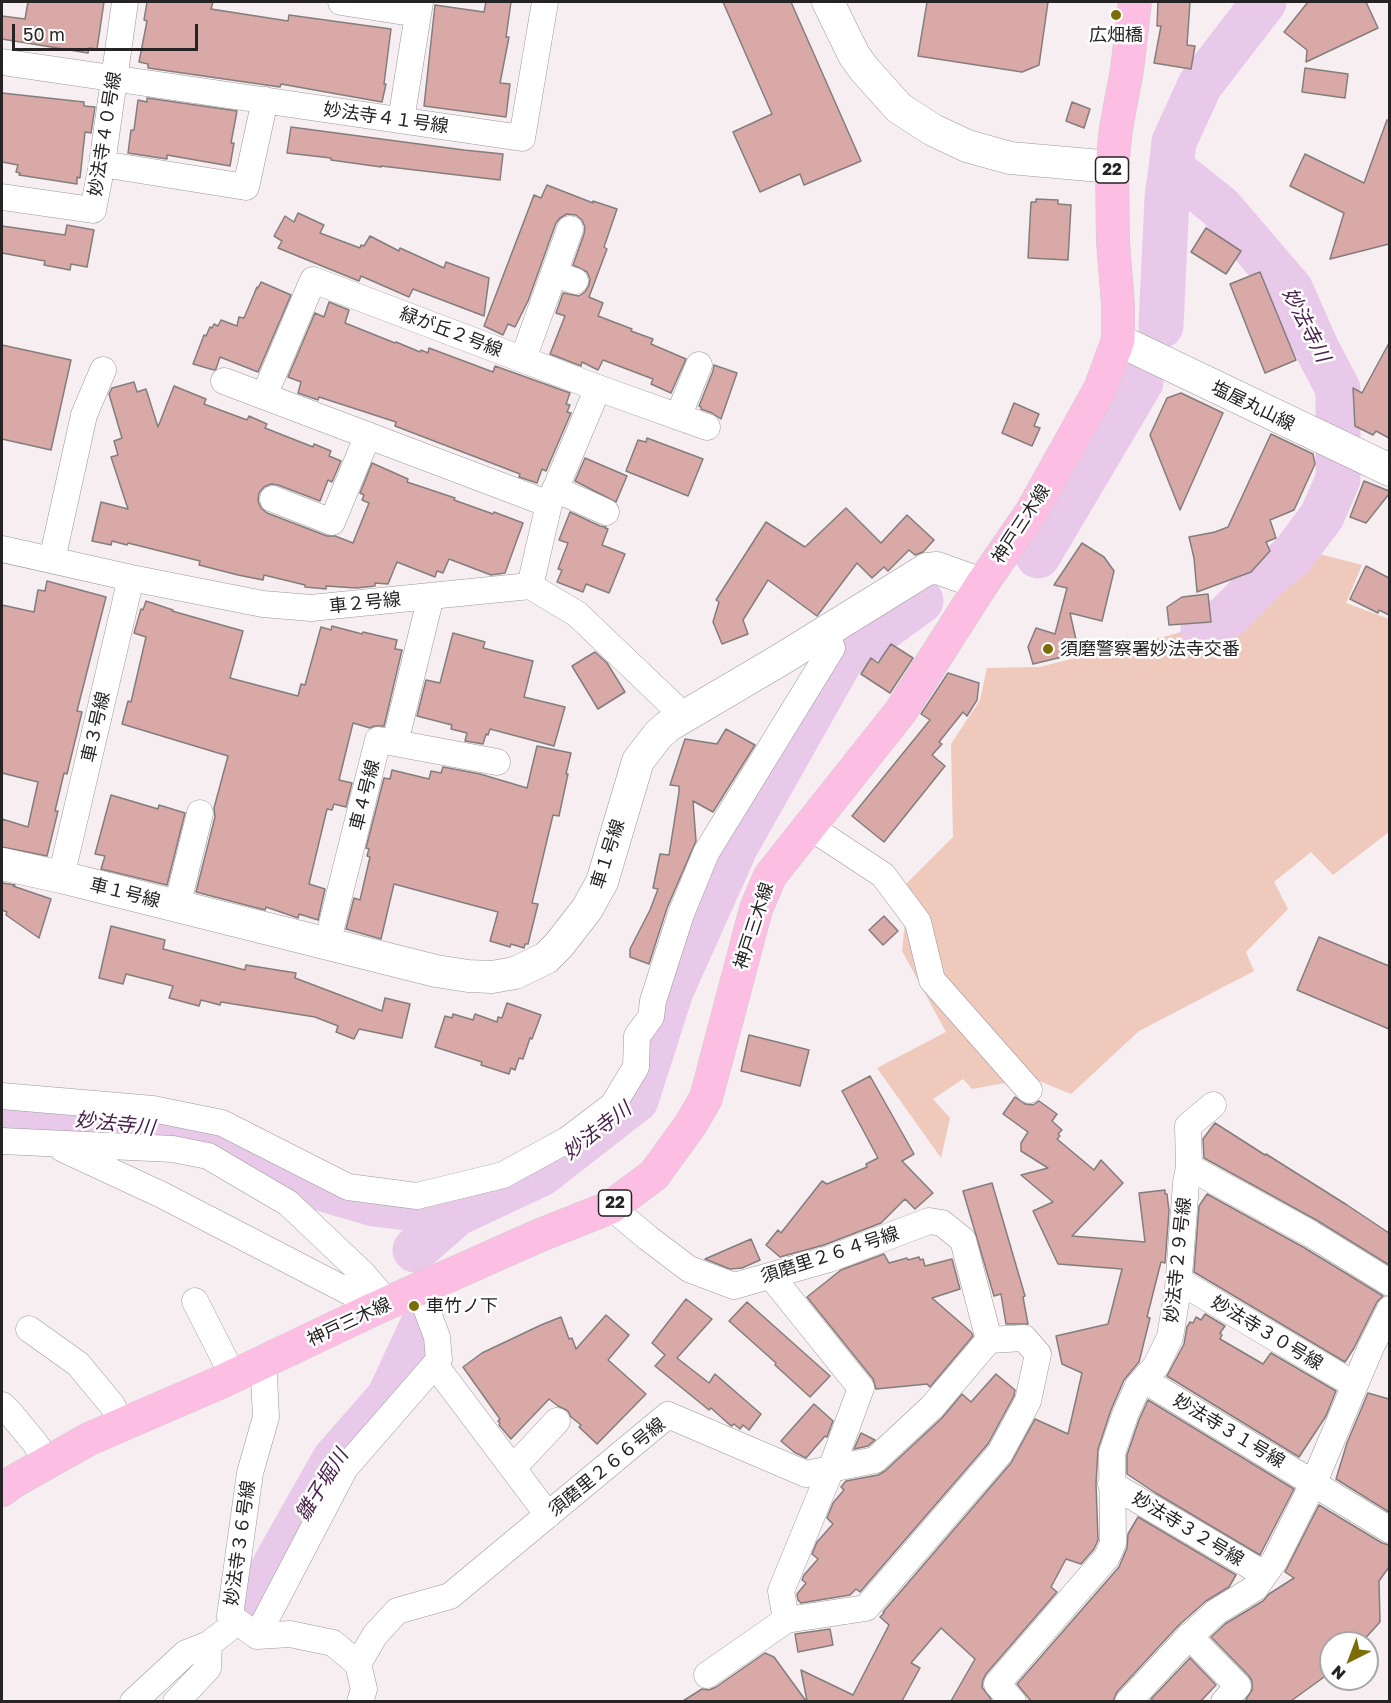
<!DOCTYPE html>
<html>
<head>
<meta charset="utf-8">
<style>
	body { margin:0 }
	#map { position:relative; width:1391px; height:1703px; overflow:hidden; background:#f6eef0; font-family:"Golos Text",sans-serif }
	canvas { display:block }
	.frame { position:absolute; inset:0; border:3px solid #252323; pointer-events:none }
	.north { position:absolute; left:1319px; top:1631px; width:60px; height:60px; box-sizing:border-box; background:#fff; border:2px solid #a8a7a7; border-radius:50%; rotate:222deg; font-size:16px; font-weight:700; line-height:24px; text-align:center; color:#252323 }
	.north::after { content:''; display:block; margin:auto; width:21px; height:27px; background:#7c6d07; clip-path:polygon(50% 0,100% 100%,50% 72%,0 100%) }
	.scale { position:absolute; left:12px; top:24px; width:186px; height:27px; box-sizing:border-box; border:3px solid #252323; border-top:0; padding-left:8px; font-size:18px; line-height:21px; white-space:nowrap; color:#252323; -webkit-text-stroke:4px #fff; paint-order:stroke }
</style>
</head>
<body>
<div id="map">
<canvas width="1391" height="1703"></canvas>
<div class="frame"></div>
<div class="north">N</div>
<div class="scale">50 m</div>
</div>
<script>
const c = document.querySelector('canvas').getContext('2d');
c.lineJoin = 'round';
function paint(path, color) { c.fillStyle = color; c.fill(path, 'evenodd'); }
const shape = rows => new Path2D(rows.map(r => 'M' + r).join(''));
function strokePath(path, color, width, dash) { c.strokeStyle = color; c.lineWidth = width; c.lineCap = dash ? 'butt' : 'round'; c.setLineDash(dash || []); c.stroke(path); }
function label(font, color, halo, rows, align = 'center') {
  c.font = font + ' "Golos Text","Noto Sans JP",sans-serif'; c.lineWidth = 5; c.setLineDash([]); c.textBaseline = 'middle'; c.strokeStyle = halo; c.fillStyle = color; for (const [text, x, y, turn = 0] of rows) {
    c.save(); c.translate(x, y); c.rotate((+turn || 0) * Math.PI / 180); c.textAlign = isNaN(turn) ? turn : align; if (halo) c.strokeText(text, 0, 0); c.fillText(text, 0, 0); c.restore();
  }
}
paint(shape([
	[1284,545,1362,565,1346,603,1389,619,1389,832,1333,875,1311,852,1274,882,1288,909,1246,952,1254,971,1139,1031,1071,1094,1032,1078,972,1089,963,1079,933,1099,950,1118,941,1158,877,1068,946,1032,902,951,905,922,890,900,953,837,951,744,980,700,987,668,1039,667,1171,635,1215,621]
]), '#eec9bc');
strokePath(shape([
	[1161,326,1167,198,1171,168],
	[1038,556,1141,382],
	[1203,630,1227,617,1265,578,1292,556,1322,516,1338,479,1338,389,1318,351,1291,290,1220,207,1171,168,1174,142,1200,85,1264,2],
	[2,1113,144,1124,213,1133,319,1188,374,1204,456,1214,541,1174,636,1100,671,991,736,846,842,658,921,601],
	[415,1250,456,1214],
	[246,1616,334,1460,389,1397,421,1328]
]), '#e8c9e9', 45);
const building = shape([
	[28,2,104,2,97,49,89,48,88,53,2,39,2,16,25,19,28,2],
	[147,2,213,2,211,9,288,21,289,15,391,29,384,84,386,84,382,102,281,84,280,87,148,68,148,64,139,62,147,21,144,20,147,2],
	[486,2,511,2,506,37,509,37,500,83,510,84,506,117,424,106,435,5,484,12,486,2],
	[723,2,791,2,861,161,804,185,800,174,760,192,733,132,772,114,723,2],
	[927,2,1048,2,1039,65,1022,72,918,56,927,2],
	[1158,2,1190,2,1187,45,1195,46,1191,69,1154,63,1161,26,1157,26,1158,2],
	[1308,2,1366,2,1378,28,1306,62,1307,50,1284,32,1308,2],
	[1305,68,1348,74,1345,98,1302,92,1305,68],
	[2,93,84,102,84,106,95,107,91,133,85,132,80,178,77,177,77,184,19,175,20,173,16,172,18,165,2,162,2,93],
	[147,98,237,111,231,143,234,143,230,166,167,155,167,159,128,153,131,130,134,130,138,100,147,102,147,98],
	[1072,102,1090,109,1084,128,1066,121,1072,102],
	[1387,120,1389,120,1389,244,1330,259,1344,213,1290,186,1305,154,1364,183,1387,120],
	[291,127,464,150,503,154,500,180,381,166,381,167,331,160,331,158,287,153,291,127],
	[547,185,593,203,593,201,617,209,604,247,607,249,589,297,603,303,598,316,632,329,631,331,653,339,651,344,686,359,671,393,651,384,653,379,603,360,598,370,582,362,581,366,550,354,565,316,556,313,563,293,579,296,585,292,589,285,590,279,587,272,573,265,584,234,585,227,582,220,576,215,567,214,560,218,556,223,528,301,515,327,508,324,503,335,484,326,534,195,541,198,547,185],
	[1036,199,1058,200,1058,204,1071,205,1068,260,1028,258,1031,202,1036,202,1036,199],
	[298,213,324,225,320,233,360,248,361,245,364,246,370,236,399,251,400,248,444,268,446,262,489,278,484,316,413,289,409,297,361,276,359,281,278,248,282,241,274,236,285,216,294,222,298,213],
	[67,225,94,230,87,267,71,264,70,270,44,265,45,261,2,253,2,226,65,235,67,225],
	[1206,228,1241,251,1226,274,1191,252,1206,228],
	[1260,272,1296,360,1265,373,1230,284,1260,272],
	[261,282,291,295,258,372,220,357,216,369,214,370,193,364,204,335,206,336,210,327,212,328,214,324,218,326,221,320,237,326,239,317,244,318,257,287,258,288,261,282],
	[329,302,349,310,345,323,395,343,396,342,420,352,421,350,428,353,429,348,493,372,495,366,570,393,566,404,570,405,567,412,571,413,546,471,542,469,537,483,519,477,520,474,395,426,396,422,319,397,318,400,298,393,301,382,288,377,315,313,324,317,329,302],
	[1389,343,1389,438,1376,431,1373,435,1355,426,1353,388,1362,393,1389,343],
	[2,345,71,360,51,450,2,439,2,345],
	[714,365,737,373,721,419,712,413,701,409,701,407,699,406,713,371,714,365],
	[134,382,137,392,146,389,158,427,174,386,206,399,204,404,247,420,249,416,267,424,265,428,313,447,314,444,331,451,329,456,341,461,332,482,328,480,320,501,278,485,271,484,264,487,259,493,258,501,261,508,267,513,327,536,335,536,353,543,369,503,362,500,364,495,360,493,372,463,408,479,407,482,455,498,454,500,493,514,494,512,523,523,505,573,491,575,449,559,443,573,437,571,435,577,397,562,388,584,375,583,375,586,356,588,326,586,326,589,305,587,305,585,264,575,263,580,238,575,199,565,200,561,128,543,127,545,112,541,111,545,92,541,101,502,128,509,111,457,118,455,114,441,122,438,109,394,112,388,134,382],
	[1181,393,1223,413,1180,510,1150,435,1167,398,1181,393],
	[1014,403,1039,414,1034,426,1040,428,1032,446,1002,433,1014,403],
	[1271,434,1313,454,1315,464,1294,510,1270,520,1276,538,1266,542,1270,551,1251,572,1197,592,1194,558,1189,537,1215,532,1228,527,1271,434],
	[647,438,703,459,688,496,626,471,638,440,646,442,647,438],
	[585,458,627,476,616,502,575,481,585,458],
	[1364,481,1389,491,1389,494,1366,523,1350,517,1364,481],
	[846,508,881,543,907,515,934,540,923,552,915,555,909,550,888,571,884,567,872,578,857,563,817,616,768,580,743,620,748,634,722,644,713,622,719,602,716,600,766,522,805,547,846,508],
	[570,512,600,526,606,527,605,528,608,529,602,545,625,554,609,593,586,584,583,592,557,582,562,570,558,569,568,543,559,540,570,512],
	[1082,543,1104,557,1114,571,1102,621,1070,613,1079,653,1033,664,1028,647,1036,628,1055,634,1067,588,1054,585,1082,543],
	[1366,566,1389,578,1389,615,1379,610,1378,613,1350,599,1366,566],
	[47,581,106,597,77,711,82,712,67,774,64,773,55,811,58,811,47,856,2,847,2,819,28,827,38,782,2,773,2,605,34,612,38,590,45,591,47,581],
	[1208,594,1211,622,1169,625,1167,607,1182,597,1208,594],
	[146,601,173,610,172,611,243,631,230,678,298,696,301,684,305,685,321,627,331,630,332,626,362,634,363,632,397,640,395,649,402,650,384,726,374,726,370,728,353,723,339,780,352,783,346,807,334,804,332,810,327,809,309,884,325,889,318,920,299,914,298,918,266,907,265,910,196,892,215,817,214,808,228,756,122,724,128,701,131,702,146,637,134,633,141,609,143,610,146,601],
	[453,633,485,642,483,648,533,661,524,697,565,707,554,746,490,729,488,735,486,734,483,744,465,741,467,733,451,729,452,725,417,716,426,680,440,683,453,633],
	[891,644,913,658,890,693,861,674,871,658,878,663,891,644],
	[595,652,607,663,625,692,598,709,572,666,595,652],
	[948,673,979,683,977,700,967,716,963,712,939,742,942,744,932,755,945,766,884,842,852,816,930,720,921,714,948,673],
	[726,729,755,745,713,812,693,801,696,841,667,908,649,964,630,957,630,949,650,910,658,889,653,888,660,854,669,855,679,792,679,786,670,785,685,739,717,744,726,729],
	[537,746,571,753,566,774,568,774,559,816,553,815,532,903,538,904,528,944,525,944,524,948,511,944,510,947,490,941,498,912,394,884,381,939,346,929,354,898,360,900,370,857,367,856,369,849,366,848,384,778,390,779,392,770,429,779,431,771,441,773,443,767,480,774,527,788,537,746],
	[111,795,158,809,159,805,185,813,167,885,101,869,105,856,95,854,111,795],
	[2,883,15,885,13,886,51,899,39,938,6,915,7,912,2,910,2,883],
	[884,916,898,931,883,945,869,930,884,916],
	[111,926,165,940,163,949,245,970,246,965,296,973,295,978,382,1011,385,998,410,1004,402,1038,359,1029,354,1039,336,1032,338,1026,315,1017,221,1002,220,1005,201,1000,199,1006,169,998,173,986,126,974,123,984,99,978,111,926],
	[1319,937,1389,966,1389,1029,1297,990,1319,937],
	[507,1003,541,1015,532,1039,530,1038,523,1059,519,1058,515,1070,511,1068,509,1074,481,1065,482,1062,435,1047,445,1016,452,1018,453,1014,473,1020,475,1014,497,1022,498,1017,502,1018,507,1003],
	[749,1035,809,1050,800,1086,741,1071,749,1035],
	[870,1076,914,1154,902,1161,933,1193,915,1209,905,1199,881,1223,824,1245,780,1257,766,1245,778,1230,781,1233,822,1181,827,1184,867,1167,866,1164,878,1158,842,1091,870,1076],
	[1015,1097,1025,1104,1033,1105,1039,1101,1057,1114,1052,1121,1062,1130,1058,1134,1060,1136,1057,1139,1094,1170,1101,1160,1123,1183,1072,1236,1145,1242,1139,1193,1165,1190,1165,1194,1167,1194,1169,1211,1165,1263,1161,1262,1147,1317,1150,1318,1139,1362,1124,1380,1111,1410,1098,1449,1096,1484,1098,1540,1094,1549,1081,1564,1066,1559,1051,1587,1057,1592,986,1674,983,1680,982,1687,991,1699,990,1701,951,1701,975,1659,941,1628,911,1663,920,1668,902,1701,807,1701,801,1670,853,1695,889,1625,880,1617,884,1613,883,1612,1011,1463,1035,1419,1068,1434,1082,1373,1062,1364,1056,1336,1108,1324,1122,1269,1058,1264,1033,1211,1053,1202,1021,1175,1048,1168,1021,1151,1021,1143,1028,1132,1003,1114,1015,1097],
	[1215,1123,1265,1155,1266,1154,1347,1205,1389,1233,1389,1265,1318,1221,1204,1158,1203,1139,1215,1123],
	[992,1183,1025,1296,1023,1297,1028,1324,1006,1324,1001,1294,994,1296,963,1191,992,1183],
	[1207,1194,1303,1247,1383,1296,1377,1302,1354,1348,1345,1362,1194,1272,1199,1206,1207,1194],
	[751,1239,760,1260,742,1268,730,1269,705,1259,751,1239],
	[884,1254,889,1263,907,1258,908,1260,919,1257,920,1260,923,1259,925,1266,952,1259,960,1289,932,1298,971,1332,973,1336,930,1387,927,1384,876,1389,873,1379,807,1297,841,1270,884,1254],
	[686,1299,712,1319,677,1358,709,1383,715,1374,761,1414,749,1430,743,1425,740,1429,734,1424,732,1426,730,1425,711,1408,709,1410,655,1366,665,1355,652,1343,686,1299],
	[747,1302,830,1376,810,1397,775,1365,776,1363,729,1321,747,1302],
	[1205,1314,1225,1326,1220,1333,1222,1335,1220,1339,1263,1364,1271,1353,1336,1391,1326,1416,1299,1457,1167,1376,1184,1344,1187,1327,1190,1322,1193,1323,1196,1317,1201,1320,1205,1314],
	[606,1315,629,1335,608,1360,646,1394,597,1444,579,1427,581,1425,571,1417,568,1411,558,1406,549,1399,511,1439,499,1425,500,1423,498,1421,500,1419,463,1367,482,1353,541,1325,561,1317,569,1339,572,1338,576,1349,606,1315],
	[996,1374,1015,1390,1014,1396,988,1444,860,1592,856,1589,850,1595,801,1603,798,1600,797,1594,806,1583,802,1580,804,1575,818,1559,812,1554,817,1542,833,1524,827,1518,833,1503,844,1490,841,1487,846,1481,878,1475,885,1471,942,1418,962,1394,971,1402,996,1374],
	[1368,1393,1389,1399,1389,1512,1336,1479,1347,1443,1368,1393],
	[1148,1400,1294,1489,1260,1555,1154,1492,1127,1474,1127,1455,1139,1420,1148,1400],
	[814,1404,833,1421,827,1437,825,1436,806,1458,794,1452,781,1441,814,1404],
	[861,1433,875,1440,868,1446,854,1449,861,1433],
	[1319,1505,1382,1543,1389,1545,1389,1567,1379,1581,1380,1622,1361,1643,1331,1643,1331,1672,1291,1701,1248,1701,1246,1699,1252,1690,1252,1681,1249,1676,1211,1637,1225,1624,1263,1601,1269,1594,1294,1578,1285,1572,1319,1505],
	[1138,1517,1236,1575,1229,1587,1206,1601,1178,1626,1117,1692,1113,1701,1031,1701,1017,1684,1119,1567,1127,1548,1128,1534,1138,1517],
	[830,1629,833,1645,798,1652,795,1634,830,1629],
	[765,1653,774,1657,806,1701,683,1701,702,1689,709,1690,716,1687,765,1653],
	[1190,1658,1216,1685,1201,1701,1154,1701,1151,1699,1190,1658]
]);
paint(building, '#d8a9a6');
strokePath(building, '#847d7d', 1.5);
const minor = shape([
	[341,2,418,14],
	[2,62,522,138,545,2],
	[401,120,420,2],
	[102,164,246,187,265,100],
	[2,197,93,210,102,164,125,2],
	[554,274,575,281],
	[523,359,570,229],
	[224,381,549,504],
	[264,396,313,280,598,388,707,427],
	[678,417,699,365],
	[555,489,606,512],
	[273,499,332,522,368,435],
	[2,549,131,578,263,604,311,608,530,586,577,614,685,717],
	[52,560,84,415,103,370],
	[530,586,549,504,598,388],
	[395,743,497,762],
	[810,827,883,875,918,922,932,980,1029,1090],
	[61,877,131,578],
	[177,906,200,813],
	[327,944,378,740,395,743,431,596],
	[2,1096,153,1109,222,1123,348,1187,417,1196,503,1175,567,1140,613,1105,636,1067,637,1036,651,1017,653,1001,681,914,706,853,832,648,825,632],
	[2,1141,173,1149,208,1156,288,1203,363,1274,388,1303],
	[63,1149,162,1195,359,1297,374,1309],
	[1189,1167,1188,1126,1213,1105],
	[611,1207,648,1238,689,1269,734,1286,829,1259,929,1221,942,1223,963,1240,989,1340],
	[771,1276,861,1388,831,1469,781,1591,786,1620],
	[1179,1281,1355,1385],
	[195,1301,233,1376],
	[29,1329,78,1364,112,1405,122,1425],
	[257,1364,264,1376,266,1417,250,1473,230,1616,257,1636,290,1634,333,1643,358,1664,364,1689,360,1702],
	[435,1365,548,1515],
	[1144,1380,1390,1530],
	[2,1405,11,1414,35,1443,47,1462],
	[513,1468,557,1421],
	[1111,1484,1264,1574],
	[257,1636,345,1468,439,1360,437,1337,419,1289],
	[1189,1636,1238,1686,1224,1702],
	[358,1664,375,1635,397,1611,450,1596,668,1415,806,1474,875,1460,932,1407,989,1340,1024,1338,1038,1354,1028,1401,1000,1453,866,1608,786,1620,707,1675],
	[133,1702,186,1653,209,1644],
	[176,1702,208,1668,209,1644,237,1622],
	[1013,1702,997,1684,1107,1557,1113,1543,1112,1453,1125,1415,1138,1386,1156,1366,1170,1337,1178,1289,1186,1183,1189,1167,1311,1234,1390,1283],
	[1128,1702,1183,1643,1216,1612,1255,1588,1275,1560,1314,1482,1371,1347,1390,1309]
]);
const tertiary = shape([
	[828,2,854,55,864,69,899,108,933,130,967,146,1010,158,1112,167],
	[1118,340,1390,470],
	[2,864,61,877,436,971,468,976,492,977,515,973,546,958,559,945,587,909,602,882,638,761,658,735,668,726,780,660,927,569,937,568,982,584]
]);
const primary = shape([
	[2,1490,11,1483,89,1439,221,1382,374,1309,538,1236,611,1207,654,1175,691,1124,706,1098,756,909,770,876,901,711,982,584,1031,513,1100,389,1118,340,1118,304,1113,242,1112,167,1116,128,1127,70,1135,2]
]);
strokePath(minor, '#9e9799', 27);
strokePath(tertiary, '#9e9799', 33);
strokePath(primary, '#cfcfcf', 34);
strokePath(minor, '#fff', 26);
strokePath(tertiary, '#fff', 32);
strokePath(primary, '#fcbee3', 33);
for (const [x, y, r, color] of [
	[1116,15,6,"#7c6d07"],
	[1048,649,6,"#7c6d07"],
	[414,1306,6,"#7c6d07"]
]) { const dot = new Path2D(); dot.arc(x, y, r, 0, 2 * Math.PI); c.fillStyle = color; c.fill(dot); strokePath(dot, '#fff', 2); }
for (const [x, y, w] of [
	[1112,170,33],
	[615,1203,33]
]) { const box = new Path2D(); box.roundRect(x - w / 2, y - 13, w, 26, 4.5); c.fillStyle = '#fff'; c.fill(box); strokePath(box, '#252323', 1.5); }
label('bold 16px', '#252323', null, [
	["22",1112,170],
	["22",615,1203]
]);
label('18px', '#252323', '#fff', [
	["広畑橋",1116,35,"center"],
	["須磨警察署妙法寺交番",1060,649],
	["車竹ノ下",426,1306]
], 'left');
label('18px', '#252323', '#fff', [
	["妙法寺４１号線",386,118,8],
	["妙法寺４０号線",105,134,-81],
	["緑が丘２号線",451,332,21],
	["塩屋丸山線",1253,406,26],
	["神戸三木線",1021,524,-57],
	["車２号線",365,603,-6],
	["車３号線",96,727,-77],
	["車４号線",365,795,-76],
	["車１号線",608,854,-72],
	["車１号線",125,893,14],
	["神戸三木線",754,926,-72],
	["須磨里２６４号線",830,1255,-18],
	["妙法寺２９号線",1178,1260,-84],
	["神戸三木線",349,1322,-25],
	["妙法寺３０号線",1267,1333,31],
	["妙法寺３１号線",1229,1431,31],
	["須磨里２６６号線",607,1467,-39],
	["妙法寺３２号線",1188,1529,31],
	["妙法寺３６号線",240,1543,-82]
]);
label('italic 20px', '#49224c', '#fff', [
	["妙法寺川",1306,325,63],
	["妙法寺川",115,1124,6],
	["妙法寺川",597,1131,-38],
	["雛子堀川",322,1485,-58]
]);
</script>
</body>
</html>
